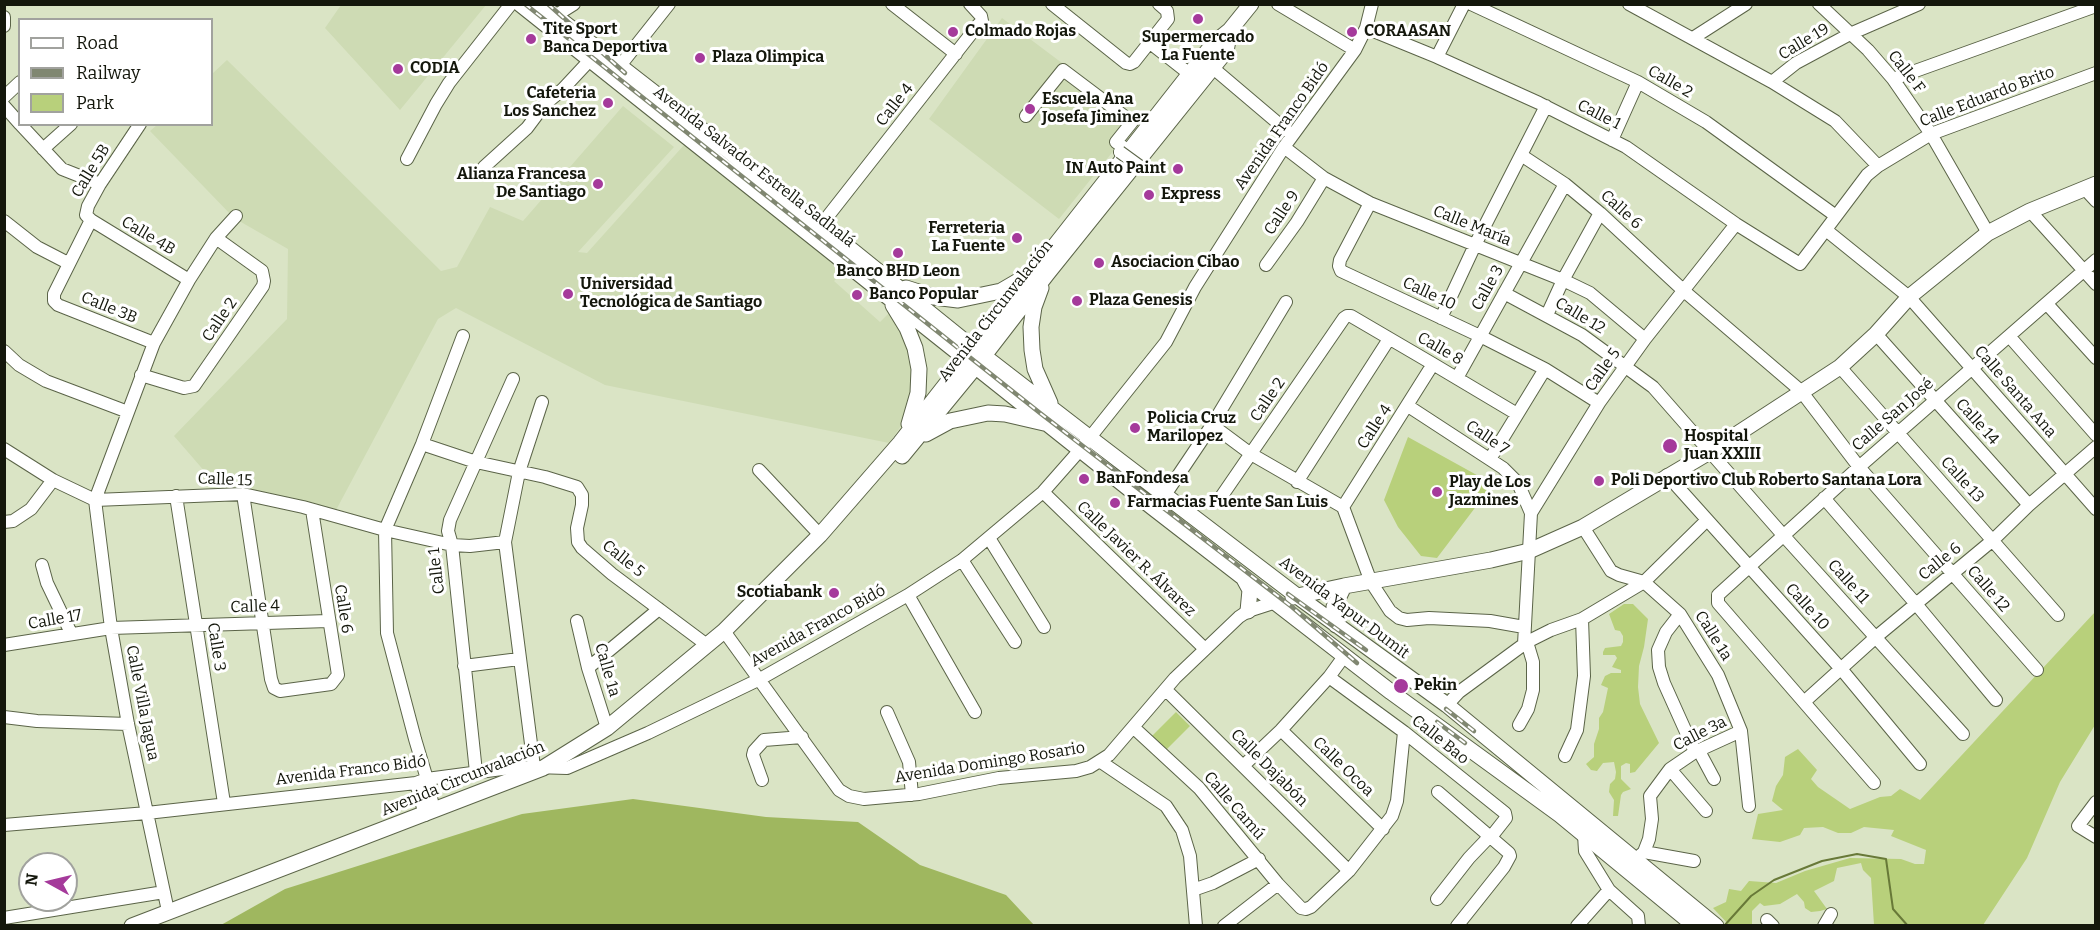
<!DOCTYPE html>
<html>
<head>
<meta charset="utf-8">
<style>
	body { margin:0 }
	#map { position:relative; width:2100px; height:930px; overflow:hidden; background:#dae4c5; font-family:Bitter,serif }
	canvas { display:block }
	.frame { position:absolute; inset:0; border:6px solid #14170c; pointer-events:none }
	.legend { position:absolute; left:18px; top:18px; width:195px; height:108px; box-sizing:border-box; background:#fff; border:2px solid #a1a29e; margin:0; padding:8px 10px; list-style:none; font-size:18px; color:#14170c }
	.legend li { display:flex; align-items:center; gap:12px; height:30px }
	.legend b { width:30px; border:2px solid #a1a29e }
	.north { position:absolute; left:18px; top:852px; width:60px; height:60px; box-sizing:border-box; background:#fff; border:2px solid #a1a29e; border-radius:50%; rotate:278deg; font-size:16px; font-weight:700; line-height:24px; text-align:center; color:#14170c }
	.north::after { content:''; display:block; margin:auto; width:21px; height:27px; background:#a53a9b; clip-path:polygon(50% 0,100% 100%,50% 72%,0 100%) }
</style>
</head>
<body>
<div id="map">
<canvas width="2100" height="930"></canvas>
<div class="frame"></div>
<ul class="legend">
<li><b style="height:8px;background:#fff"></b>Road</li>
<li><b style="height:8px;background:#808771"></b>Railway</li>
<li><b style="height:16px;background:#b8d07b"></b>Park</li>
</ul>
<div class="north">N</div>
</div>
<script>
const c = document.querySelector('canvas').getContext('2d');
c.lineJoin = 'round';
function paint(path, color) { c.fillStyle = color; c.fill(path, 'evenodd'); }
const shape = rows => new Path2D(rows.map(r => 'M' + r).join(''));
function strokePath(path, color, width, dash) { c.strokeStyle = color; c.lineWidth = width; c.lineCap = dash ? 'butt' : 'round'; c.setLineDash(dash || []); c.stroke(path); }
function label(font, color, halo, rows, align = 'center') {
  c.font = font + ' Bitter,serif'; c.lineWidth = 6; c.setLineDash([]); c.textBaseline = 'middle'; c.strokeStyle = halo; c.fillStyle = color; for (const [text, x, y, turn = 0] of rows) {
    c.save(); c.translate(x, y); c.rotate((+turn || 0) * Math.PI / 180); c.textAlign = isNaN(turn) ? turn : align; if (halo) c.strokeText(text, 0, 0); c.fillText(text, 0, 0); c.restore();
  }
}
paint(shape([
	[341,5,486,5,400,110,325,28],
	[1002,18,1138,120,1059,219,929,119],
	[227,60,441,271,457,267,490,207,523,221,623,106,674,147,578,252,587,253,684,145,845,271,834,281,880,322,891,311,899,323,913,365,910,403,901,426,889,443,605,385,456,308,438,319,335,512,213,481,174,436,287,319,288,249,234,218,150,131,157,125,212,124,212,74]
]), '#cedbb4');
paint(shape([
	[1408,437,1493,484,1437,558,1421,556,1398,527,1384,500],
	[1624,604,1633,604,1648,619,1644,647,1639,666,1638,687,1640,704,1659,743,1635,772,1630,773,1630,764,1626,763,1621,766,1621,779,1631,789,1623,792,1621,795,1618,816,1613,816,1614,800,1609,792,1610,784,1615,779,1616,772,1614,762,1603,763,1597,771,1591,770,1586,764,1594,757,1594,744,1599,729,1599,718,1603,712,1608,688,1601,685,1605,676,1611,673,1621,673,1621,670,1612,667,1617,658,1615,655,1603,655,1603,652,1605,648,1621,646,1623,642,1623,636,1620,631,1615,630,1609,614],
	[2095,612,2095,725,2060,782,2027,858,1983,925,1874,925,1871,878,1863,870,1861,863,1837,868,1834,881,1814,891,1827,909,1820,911,1811,912,1805,908,1804,902,1797,894,1780,904,1764,906,1760,903,1752,911,1752,925,1730,926,1713,908,1726,902,1729,889,1741,891,1749,881,1776,883,1805,871,1850,858,1901,859,1915,864,1924,864,1926,850,1891,836,1894,830,1864,827,1851,833,1838,833,1823,827,1804,828,1800,835,1780,842,1752,839,1758,814,1783,810,1772,801,1776,786,1783,775,1785,757,1798,749,1817,770,1811,779,1818,787,1850,809,1880,797,1891,796,1900,789,1920,800],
	[1176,712,1190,726,1166,750,1152,736]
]), '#b8d07b');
paint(shape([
	[633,799,766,817,858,822,920,865,1006,895,1034,925,221,925,285,889,522,814]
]), '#9fb75f');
strokePath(shape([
	[1724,926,1751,896,1774,880,1822,861,1857,854,1886,859,1893,909,1908,926]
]), '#687938', 2);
const minor = shape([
	[892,4,956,54],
	[1052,4,1126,63,1130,64,1134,62,1168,19,1167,11,1159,4],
	[1278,4,1355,50],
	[1471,4,1638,82,1706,122,1836,216],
	[1629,4,1772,82,1835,121,1878,166],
	[1819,4,1868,50,1893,79,1931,134,1988,233],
	[555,16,574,4],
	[4,17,4,26],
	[1366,28,1437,57,1539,103,1626,147,1736,224,1800,264,1867,175,1878,166,1931,134,2096,73],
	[1693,38,1746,4],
	[1149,42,1196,79],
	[1437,57,1464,4],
	[619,67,669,4],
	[1213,68,1292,135],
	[1893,79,2096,6],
	[1772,82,1796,63,1850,34,1919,4],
	[4,97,20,82],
	[4,106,20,124],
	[1026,116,1063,70,1132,122,1116,142,1123,147,1120,152],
	[20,124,62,169,100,184],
	[140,124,100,184,88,206,86,215,91,220,54,294,54,301,58,305,154,343],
	[1612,140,1638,82],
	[1284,147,1324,178,1370,203,1563,280,1590,293,1645,339],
	[43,149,71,124],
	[1521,155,1565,184,1600,213,1684,291,1801,391,1859,467,2037,670],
	[407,159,436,104,449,83,511,4],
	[484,167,527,128,545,104,562,90,590,60],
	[2084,188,2096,201],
	[1370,203,1340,260,1339,266,1341,271,1480,336,1545,369,1599,403],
	[2030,211,2096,284],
	[91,220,189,280],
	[4,221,37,247,68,263],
	[821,225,978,25,982,21,981,16,970,4],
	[1826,230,1909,297,2096,509],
	[1266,265,1297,222,1324,178],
	[1504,293,1582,335,1653,387,1783,535,1963,734],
	[2047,304,2096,358],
	[1547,315,1563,280,1600,213],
	[1441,318,1475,245,1546,106],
	[1876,334,2029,505],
	[2009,336,2096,435],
	[4,351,19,365,46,381,128,412],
	[1840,367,2058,615],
	[141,375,184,388,194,386,263,286,264,281,262,271,216,238],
	[1457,378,1565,184],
	[1408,406,1503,468,1518,483,1531,513],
	[1212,425,1251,454,1343,507,1371,582,1390,611,1399,618,1407,620,1429,618,1490,621,1524,627],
	[422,444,476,462,545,477,577,487,582,495,582,505,577,528,578,542,582,548,612,574,707,645],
	[4,449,53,480,95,500,243,494,303,507,385,530,452,545,470,546,505,542],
	[1490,459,1545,369],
	[759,470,820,535],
	[1667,475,1842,670,1920,764],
	[1297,482,1389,339],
	[1043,492,1205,649],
	[243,494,271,679,274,688,280,691,331,684,338,675,312,510],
	[1165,495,1212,425,1286,302],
	[176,496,224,803],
	[1824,498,1916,604,1996,700],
	[1219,500,1344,318,1347,316,1351,316,1433,364,1517,414],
	[1343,507,1433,364],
	[4,522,13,521,31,509,53,480],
	[1583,527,1611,571,1619,575,1644,582,1680,614,1718,675,1741,731,1749,806],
	[989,538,1044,627],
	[962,560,1015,642],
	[42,565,47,583,71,633],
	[908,595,975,712],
	[1680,614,1666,632,1658,650,1659,667,1664,683,1695,752],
	[577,621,588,668,607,728],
	[724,631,839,790,849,796,864,799,919,794,999,778,1076,771,1090,767,1109,755,1175,678,1239,617,1248,611,1276,602],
	[1524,644,1531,513,1599,403,1645,339,1736,224],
	[4,645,111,628,328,621],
	[464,666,519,659],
	[588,668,659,609],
	[1329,677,1404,732,1505,813,1506,818,1491,837],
	[1166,690,1349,871],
	[1804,702,1876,637,1993,540,2029,505,2096,447],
	[1447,705,1459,692,1527,642,1551,630,1582,619,1644,582,1706,521],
	[887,712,909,762,912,795],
	[4,717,37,721,128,724],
	[1519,725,1528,709,1533,690,1533,662,1527,642],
	[1133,727,1199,788,1278,884,1301,908,1306,909,1311,907,1349,871,1392,816,1397,801,1404,732],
	[1281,730,1383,829],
	[1699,751,1714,779],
	[1565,756,1577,730,1584,676,1582,619],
	[1101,762,1166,806,1182,830,1190,856,1196,926],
	[1243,766,1281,730,1329,677,1345,655],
	[534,767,505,542,519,472,542,402],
	[1670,769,1706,811],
	[476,772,452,545,448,531,450,520,513,379],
	[762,780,753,755,754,751,764,740,802,737],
	[416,783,425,815],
	[1874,783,1718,603,1718,595,1859,467,2096,260],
	[1438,792,1509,853,1510,856,1504,867,1457,926],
	[2096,802,2078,826,2096,837],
	[434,811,427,779,415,739,387,633,385,530,422,444,463,336],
	[4,825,147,813,416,783,427,779,502,769,534,767,567,768,648,733,760,679,908,595,962,560,1043,492,1080,450,1166,342,1195,287,1284,147,1355,50,1366,28,1372,4],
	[1644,852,1694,861],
	[1636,859,1644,852,1649,839,1652,819,1650,796,1670,769,1695,752,1741,731],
	[1193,890,1213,883,1259,859],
	[1609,890,1638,916,1639,926],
	[1437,899,1469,858,1490,836],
	[168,911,128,724,111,628,95,500,154,343,189,280,216,238,236,216],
	[4,918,164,892],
	[1767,920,1773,926],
	[1224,926,1278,884],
	[1577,926,1609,890,1585,851,1584,835],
	[1824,926,1831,914]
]);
const major = shape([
	[520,4,1152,507,1391,692,1560,815,1695,926],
	[540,4,729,151,962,339,1090,438,1297,596,1447,705,1716,926],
	[906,288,934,297,958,300,1001,291,1025,277],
	[1041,288,1034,307,1031,327,1032,350,1035,369,1050,403],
	[893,305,907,328,915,348,919,369,918,393,909,424],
	[926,434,950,421,988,413,1005,414,1044,423],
	[902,456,976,366,1047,274,1226,51,1230,30],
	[1244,579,1250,590,1248,611],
	[1293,597,1344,586,1491,560,1529,551,1583,527,1711,451,1840,367,1876,334,1909,297,1988,233,2030,211,2096,184],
	[1336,625,1334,607,1344,586],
	[132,926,543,768,607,728,724,631,820,535,900,443,1214,43,1230,30,1251,4]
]);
strokePath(minor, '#5b6448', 14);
strokePath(major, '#5b6448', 17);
strokePath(minor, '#fff', 12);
strokePath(major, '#fff', 15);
const rail = shape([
	[525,4,1040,413,1292,607,1357,663],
	[548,4,625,73],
	[1288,594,1366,650],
	[1446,709,1474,731],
	[1437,722,1465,743]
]);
strokePath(rail, '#808771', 4.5);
strokePath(rail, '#fff', 2, [7]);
const minorBridge = shape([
	[1120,152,1142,168]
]);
strokePath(minorBridge, '#5b6448', 14, []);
strokePath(minorBridge, '#fff', 12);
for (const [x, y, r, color] of [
	[1198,19,6,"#a53a9b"],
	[953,32,6,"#a53a9b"],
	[1352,32,6,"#a53a9b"],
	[531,39,6,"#a53a9b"],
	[700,58,6,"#a53a9b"],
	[398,69,6,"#a53a9b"],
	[608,103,6,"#a53a9b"],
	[1030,109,6,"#a53a9b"],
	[1178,169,6,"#a53a9b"],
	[598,184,6,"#a53a9b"],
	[1149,195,6,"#a53a9b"],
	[1017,238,6,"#a53a9b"],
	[898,253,6,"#a53a9b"],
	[1099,263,6,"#a53a9b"],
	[568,294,6,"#a53a9b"],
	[857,295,6,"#a53a9b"],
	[1077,301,6,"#a53a9b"],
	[1135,428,6,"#a53a9b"],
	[1670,446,8,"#a53a9b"],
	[1084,479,6,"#a53a9b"],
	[1599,481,6,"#a53a9b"],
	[1437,492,6,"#a53a9b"],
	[1115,503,6,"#a53a9b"],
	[834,593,6,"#a53a9b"],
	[1401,686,8,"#a53a9b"]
]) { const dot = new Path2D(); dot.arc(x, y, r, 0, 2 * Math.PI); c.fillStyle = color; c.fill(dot); strokePath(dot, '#fff', 2); }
label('bold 16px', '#14170c', '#fff', [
	["Tite Sport",543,30],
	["Banca Deportiva",543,48],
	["Colmado Rojas",965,32],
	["CORAASAN",1364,32],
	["Supermercado",1198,38,"center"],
	["La Fuente",1198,56,"center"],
	["Plaza Olimpica",712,58],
	["CODIA",410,69],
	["Cafeteria",596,94,"right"],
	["Los Sanchez",596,112,"right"],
	["Escuela Ana",1042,100],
	["Josefa Jiminez",1042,118],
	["IN Auto Paint",1166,169,"right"],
	["Alianza Francesa",586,175,"right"],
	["De Santiago",586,193,"right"],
	["Express",1161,195],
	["Ferreteria",1005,229,"right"],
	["La Fuente",1005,247,"right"],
	["Asociacion Cibao",1111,263],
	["Banco BHD Leon",898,272,"center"],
	["Universidad",580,285],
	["Tecnológica de Santiago",580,303],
	["Banco Popular",869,295],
	["Plaza Genesis",1089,301],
	["Policia Cruz",1147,419],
	["Marilopez",1147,437],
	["Hospital",1684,437],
	["Juan XXIII",1684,455],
	["BanFondesa",1096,479],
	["Poli Deportivo Club Roberto Santana Lora",1611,481],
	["Play de Los",1449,483],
	["Jazmines",1449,501],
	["Farmacias Fuente San Luis",1127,503],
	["Scotiabank",822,593,"right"],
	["Pekin",1414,686]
], 'left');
label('16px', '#14170c', '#fff', [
	["Calle 19",1804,42,-31],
	["Calle F",1906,72,52],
	["Calle 2",1670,82,30],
	["Calle Eduardo Brito",1987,97,-21],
	["Calle 4",895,105,-52],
	["Calle 1",1599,115,27],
	["Avenida Franco Bidó",1282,126,-55],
	["Avenida Salvador Estrella Sadhalá",754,167,38],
	["Calle 5B",91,171,-59],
	["Calle 6",1621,210,42],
	["Calle 9",1282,213,-56],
	["Calle María",1472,226,22],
	["Calle 4B",148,236,31],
	["Calle 3",1488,288,-61],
	["Calle 10",1429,294,25],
	["Calle 3B",109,308,22],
	["Avenida Circunvalación",996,311,-52],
	["Calle 12",1580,316,31],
	["Calle 2",220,320,-56],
	["Calle 8",1440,349,30],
	["Calle 5",1603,370,-55],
	["Calle Santa Ana",2015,392,49],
	["Calle 2",1268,400,-56],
	["Calle San José",1893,415,-41],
	["Calle 14",1977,422,48],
	["Calle 4",1375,427,-57],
	["Calle 7",1487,438,34],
	["Calle 15",225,480,2],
	["Calle 13",1962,480,48],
	["Calle 5",623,559,39],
	["Calle Javier R. Álvarez",1136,559,44],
	["Calle 6",1940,562,-39],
	["Calle 1",437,571,-97],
	["Calle 11",1848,582,48],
	["Calle 12",1988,589,49],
	["Calle 4",255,607,-2],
	["Calle 10",1807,607,48],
	["Avenida Yapur Dumit",1344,608,37],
	["Calle 6",343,609,81],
	["Calle 17",55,620,-10],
	["Avenida Franco Bidó",818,626,-29],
	["Calle 1a",1713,636,58],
	["Calle 3",216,647,81],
	["Calle 1a",607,670,74],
	["Calle Villa Jagua",142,703,79],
	["Calle 3a",1700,734,-27],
	["Calle Bao",1440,740,39],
	["Avenida Domingo Rosario",990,763,-9],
	["Calle Ocoa",1343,767,44],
	["Calle Dajabón",1269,768,45],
	["Avenida Franco Bidó",351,771,-7],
	["Avenida Circunvalación",463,779,-22],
	["Calle Camú",1234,806,49]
]);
</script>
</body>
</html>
